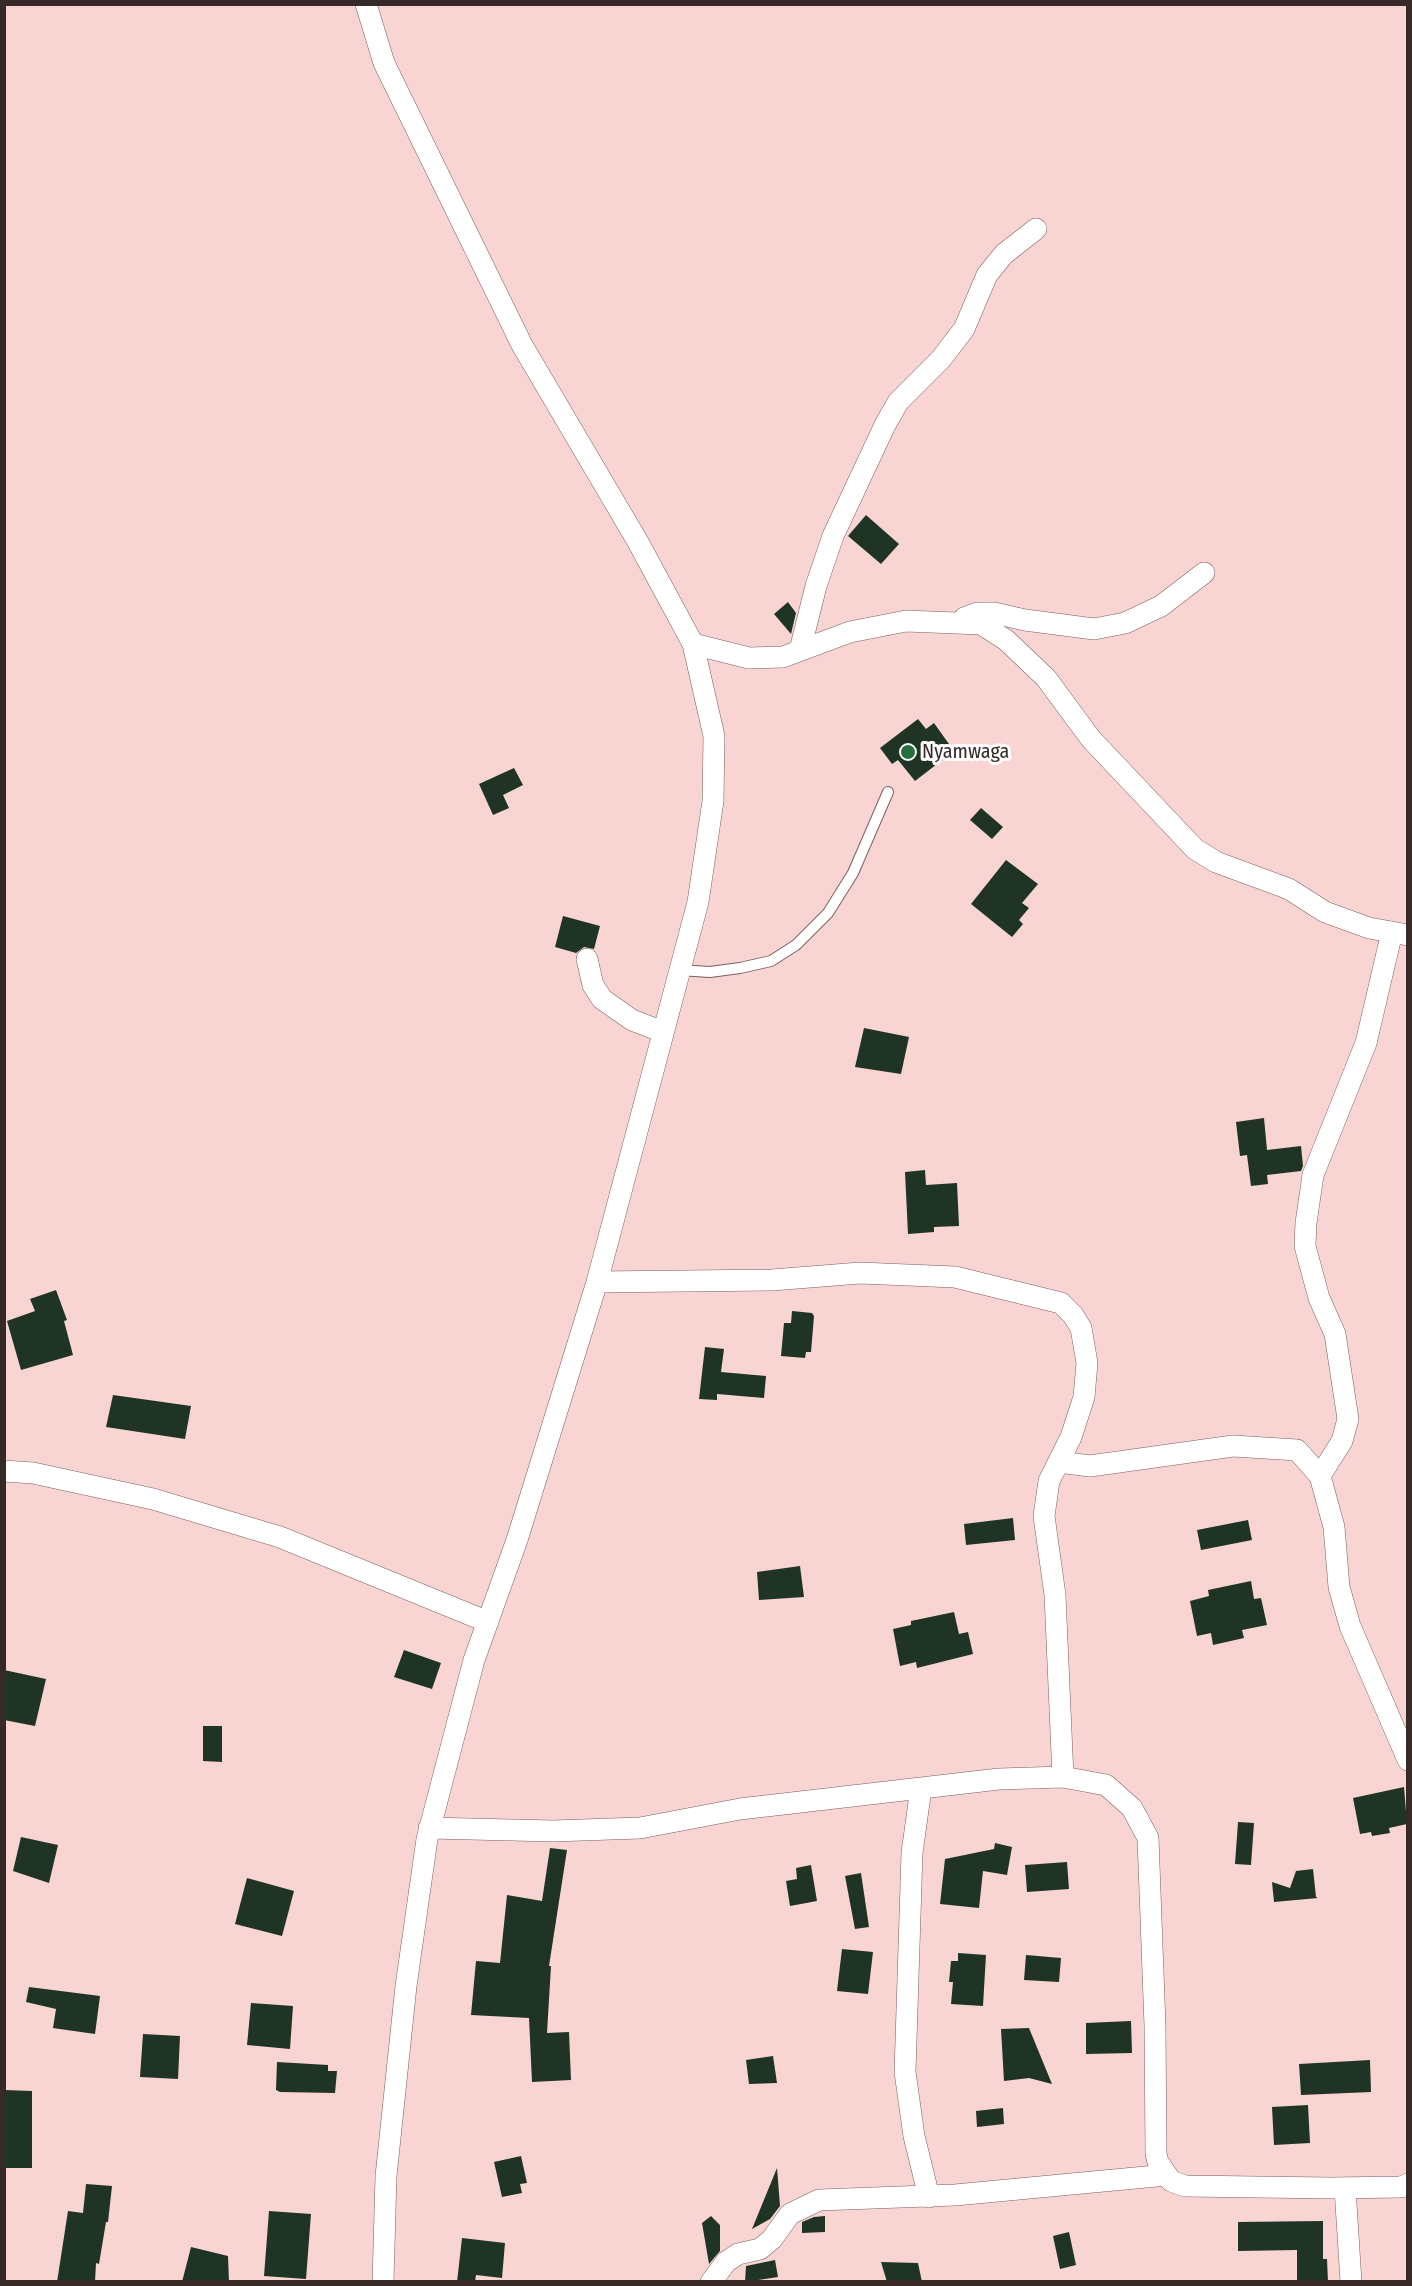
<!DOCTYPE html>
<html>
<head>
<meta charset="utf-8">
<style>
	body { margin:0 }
	#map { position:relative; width:1412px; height:2286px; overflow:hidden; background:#f8d5d3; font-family:"Fira Sans Condensed",sans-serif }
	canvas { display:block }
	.frame { position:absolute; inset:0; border:6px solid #362928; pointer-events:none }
</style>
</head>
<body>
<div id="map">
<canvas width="1412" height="2286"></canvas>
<div class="frame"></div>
</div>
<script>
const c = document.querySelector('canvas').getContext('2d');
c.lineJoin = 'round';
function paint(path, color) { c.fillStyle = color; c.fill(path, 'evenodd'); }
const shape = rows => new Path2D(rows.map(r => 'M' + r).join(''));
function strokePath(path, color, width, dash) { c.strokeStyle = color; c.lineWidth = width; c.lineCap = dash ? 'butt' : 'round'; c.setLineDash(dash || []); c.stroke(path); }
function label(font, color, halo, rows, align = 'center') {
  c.font = font + ' "Fira Sans Condensed",sans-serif'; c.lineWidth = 6; c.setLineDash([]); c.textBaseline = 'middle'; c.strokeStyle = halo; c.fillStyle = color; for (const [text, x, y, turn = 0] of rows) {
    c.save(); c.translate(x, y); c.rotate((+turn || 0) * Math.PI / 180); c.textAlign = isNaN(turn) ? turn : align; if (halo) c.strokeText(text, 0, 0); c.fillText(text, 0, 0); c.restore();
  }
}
paint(shape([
	[866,515,899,544,881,564,848,536],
	[788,602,796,613,791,634,774,614],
	[918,719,926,729,934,723,954,751,915,781,898,760,892,764,880,748],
	[514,768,523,785,503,795,509,808,493,815,479,784],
	[981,808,1003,827,992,839,970,820],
	[1006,860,1038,884,1022,903,1029,908,1019,920,1023,924,1012,937,971,904],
	[563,916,600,926,594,949,584,947,576,953,555,947],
	[864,1028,909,1037,901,1074,855,1067],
	[1264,1118,1267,1150,1301,1146,1303,1166,1301,1171,1267,1175,1268,1184,1251,1186,1247,1155,1240,1156,1236,1122],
	[925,1170,926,1185,957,1183,959,1226,934,1227,934,1232,908,1234,905,1172],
	[56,1290,67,1320,64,1321,73,1355,21,1370,7,1321,35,1311,30,1299],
	[792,1311,812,1313,814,1316,811,1352,806,1352,805,1358,781,1356,784,1323,791,1323],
	[705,1347,724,1349,721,1372,766,1376,764,1398,717,1394,717,1400,699,1399],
	[113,1395,191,1406,185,1439,106,1427],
	[1013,1518,1015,1540,966,1545,964,1524],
	[1248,1520,1252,1540,1201,1550,1197,1530],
	[800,1566,804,1597,759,1600,757,1572],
	[1251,1581,1254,1599,1261,1598,1267,1625,1242,1630,1244,1638,1213,1645,1211,1633,1197,1636,1190,1601,1209,1596,1208,1590],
	[954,1612,959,1634,968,1632,973,1654,917,1668,916,1662,900,1666,893,1629,911,1625,911,1621],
	[404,1650,441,1663,432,1689,394,1677],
	[4,1670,46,1679,35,1726,4,1720],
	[203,1726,222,1726,222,1762,203,1761],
	[1404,1787,1407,1824,1389,1828,1390,1833,1372,1836,1371,1832,1360,1834,1353,1798],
	[1238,1822,1254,1823,1251,1865,1235,1864],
	[21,1837,58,1845,49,1883,13,1871],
	[995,1843,1012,1847,1007,1875,983,1871,979,1908,940,1904,945,1859,994,1849],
	[550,1848,567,1850,549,1966,551,1966,547,2033,569,2032,571,2080,532,2082,529,2018,471,2015,476,1961,500,1963,507,1895,542,1901],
	[1067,1862,1069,1889,1027,1892,1025,1865],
	[811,1865,817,1901,790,1906,786,1881,797,1879,796,1868],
	[1313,1869,1316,1897,1318,1898,1274,1902,1272,1882,1290,1888,1296,1871],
	[861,1873,869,1927,855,1929,845,1876],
	[247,1878,294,1891,282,1936,235,1924],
	[842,1949,873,1952,868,1994,837,1991],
	[958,1953,986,1955,983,2006,951,2004,953,1982,949,1982,951,1961,958,1961],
	[1026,1955,1061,1958,1059,1982,1024,1980],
	[29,1987,100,1996,95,2034,53,2028,56,2009,26,2002],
	[251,2003,293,2006,290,2049,247,2045],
	[1131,2021,1132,2053,1086,2054,1086,2023],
	[1029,2028,1052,2084,1029,2078,1004,2081,1001,2029],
	[143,2034,180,2036,178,2079,140,2077],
	[773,2056,777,2083,749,2084,746,2060],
	[1370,2060,1371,2092,1301,2095,1299,2064],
	[277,2062,328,2065,328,2071,337,2071,335,2093,280,2092,276,2090],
	[4,2090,32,2091,32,2168,4,2168],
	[1308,2105,1310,2143,1274,2145,1272,2107],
	[1003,2108,1004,2124,977,2127,976,2111],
	[521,2156,527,2183,520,2184,522,2193,502,2197,494,2162],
	[777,2168,780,2206,770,2219,752,2229],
	[86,2184,112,2186,108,2222,106,2222,99,2264,96,2263,95,2282,57,2282,68,2211,83,2213],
	[269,2211,311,2214,306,2279,264,2276],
	[711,2216,720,2225,720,2251,709,2264,702,2223],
	[825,2216,825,2232,802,2233,802,2222,814,2217],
	[1323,2221,1323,2259,1327,2259,1328,2282,1297,2282,1297,2250,1238,2251,1238,2222],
	[1069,2232,1076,2265,1060,2269,1053,2236],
	[462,2238,505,2243,502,2278,476,2275,475,2282,457,2282],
	[191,2247,228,2256,229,2282,182,2282],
	[775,2260,778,2277,745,2282,746,2266],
	[881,2262,918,2263,922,2282,887,2282]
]), '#1f3424');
const lane = shape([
	[679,970,710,972,740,968,771,961,796,945,828,913,853,873,888,792]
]);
const street = shape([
	[366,4,384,63,522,345,638,542,693,644,714,736,713,801,698,902,597,1282,517,1540,474,1660,427,1839,406,1986,386,2176,383,2282],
	[964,618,977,613,994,613,1025,620,1094,629,1125,623,1161,606,1204,573],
	[693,644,749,658,783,657,850,632,906,621,981,624,1006,640,1046,678,1091,739,1195,849,1216,862,1289,889,1325,912,1369,928,1408,935],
	[800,650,816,586,833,536,885,425,898,402,941,359,964,329,987,275,1004,254,1036,229],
	[587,959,593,985,602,999,632,1020,663,1032],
	[597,1282,772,1280,860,1273,955,1277,1061,1303,1073,1315,1081,1328,1087,1363,1084,1397,1071,1437,1049,1481,1044,1516,1055,1595,1063,1777],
	[1059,1462,1090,1466,1233,1446,1297,1450,1320,1476,1334,1527,1339,1587,1350,1626,1408,1760],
	[4,1471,33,1473,153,1499,280,1537,488,1622],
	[1320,1476,1342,1441,1348,1419,1335,1334,1319,1298,1305,1246,1306,1223,1313,1175,1366,1043,1392,932],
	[921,1788,912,1853,905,2072,914,2136,929,2197],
	[429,1828,553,1831,640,1828,740,1809,999,1779,1063,1777,1106,1785,1132,1808,1148,1838,1155,2026,1156,2154,1158,2162,1171,2181,1185,2186,1330,2188,1401,2187,1408,2184],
	[1345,2188,1351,2282],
	[711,2282,726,2262,738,2254,760,2249,772,2239,790,2214,819,2200,955,2195,1167,2175]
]);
strokePath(lane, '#7c5e5d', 12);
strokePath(street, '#7c5e5d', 22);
strokePath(lane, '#fff', 10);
strokePath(street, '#fff', 21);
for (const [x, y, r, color] of [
	[908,752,8,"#246f3e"]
]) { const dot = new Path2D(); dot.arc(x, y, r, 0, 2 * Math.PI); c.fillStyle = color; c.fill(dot); strokePath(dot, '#fff', 2); }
label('20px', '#362928', '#fff', [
	["Nyamwaga",922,752]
], 'left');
</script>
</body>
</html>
